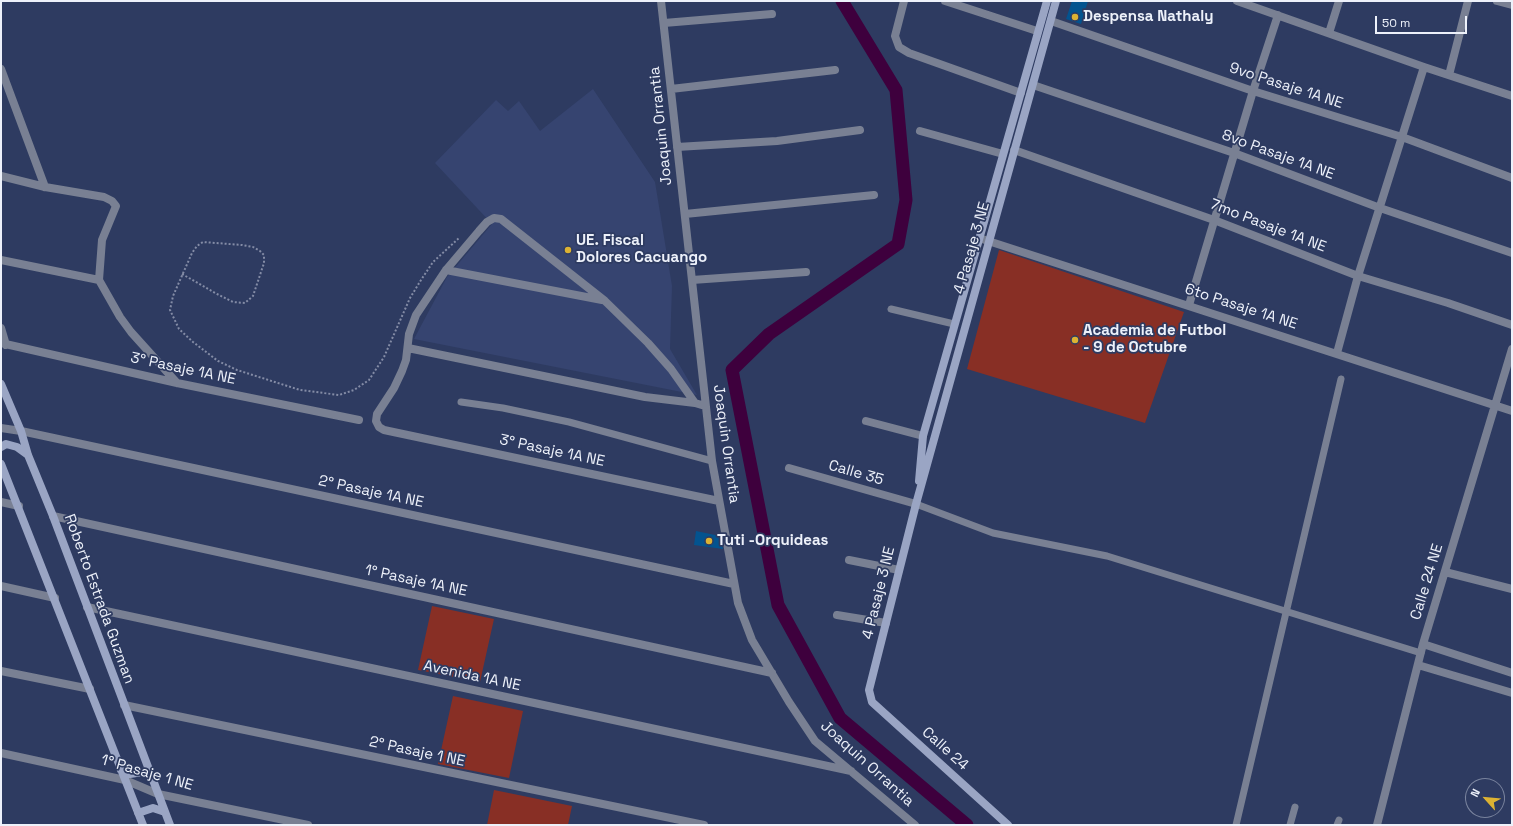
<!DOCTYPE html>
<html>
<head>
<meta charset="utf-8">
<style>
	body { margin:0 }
	#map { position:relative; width:1513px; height:826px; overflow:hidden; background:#2e3b61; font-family:"Space Grotesk",sans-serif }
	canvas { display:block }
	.frame { position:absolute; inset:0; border:2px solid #edf1fa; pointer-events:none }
	.north { position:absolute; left:1465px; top:778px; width:40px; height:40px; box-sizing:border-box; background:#2e3b61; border:1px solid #7a849e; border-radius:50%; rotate:297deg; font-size:11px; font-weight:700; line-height:16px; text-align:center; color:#edf1fa }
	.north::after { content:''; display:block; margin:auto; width:14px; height:18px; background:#dcb233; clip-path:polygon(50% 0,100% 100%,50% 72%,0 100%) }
	.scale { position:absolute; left:1375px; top:16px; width:92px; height:18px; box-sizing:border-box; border:2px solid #edf1fa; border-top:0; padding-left:5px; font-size:12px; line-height:14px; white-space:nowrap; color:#edf1fa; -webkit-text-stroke:3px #2e3b61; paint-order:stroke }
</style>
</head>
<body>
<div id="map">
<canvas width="1513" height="826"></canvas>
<div class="frame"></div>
<div class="north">N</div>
<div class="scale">50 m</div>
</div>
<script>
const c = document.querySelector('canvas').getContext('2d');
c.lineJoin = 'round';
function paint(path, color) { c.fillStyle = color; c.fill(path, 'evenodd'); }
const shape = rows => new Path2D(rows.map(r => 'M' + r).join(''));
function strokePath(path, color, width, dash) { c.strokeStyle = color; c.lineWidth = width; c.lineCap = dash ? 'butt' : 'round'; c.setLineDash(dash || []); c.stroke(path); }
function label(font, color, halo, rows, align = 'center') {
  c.font = font + ' "Space Grotesk",sans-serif'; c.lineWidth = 3.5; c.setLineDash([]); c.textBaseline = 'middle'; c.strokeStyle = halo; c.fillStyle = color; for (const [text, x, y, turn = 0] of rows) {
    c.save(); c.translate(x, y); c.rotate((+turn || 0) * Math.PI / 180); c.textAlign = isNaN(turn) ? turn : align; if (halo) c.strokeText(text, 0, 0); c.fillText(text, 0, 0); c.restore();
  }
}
paint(shape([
	[593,89,655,182,672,286,670,349,697,395,414,339,447,277,492,224,435,163,496,100,508,111,519,101,540,131]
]), '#364470');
paint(shape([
	[999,250,1184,312,1145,423,967,369],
	[432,606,494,619,480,682,418,670],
	[453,696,523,711,509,778,438,764],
	[494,790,572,806,568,825,487,825]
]), '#882f25');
strokePath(shape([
	[842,1,896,90,906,200,898,244,769,334,732,370,778,605,840,718,967,825]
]), '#3e003d', 13);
paint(shape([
	[1072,1,1088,1,1081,24,1066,19],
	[696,531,720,536,723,549,694,545]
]), '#03538f');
strokePath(shape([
	[182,274,215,293,233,302,245,303,253,296,264,263,264,255,260,251,253,247,242,245,203,242,197,246,192,253,173,296,170,310,179,329,193,342,218,361,237,370,300,390,339,395,354,390,369,380,384,357,410,298,421,280,433,262,459,238]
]), '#848ca6', 2, [2, 2]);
strokePath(shape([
	[891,309,954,324],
	[461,402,503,408,569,422,712,461],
	[916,504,993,533,1107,556,1421,653],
	[1236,825,1341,379],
	[1290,825,1295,807],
	[1337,825,1339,820]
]), '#798093', 7);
strokePath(shape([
	[661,1,712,461,738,603,752,640,789,702,815,741,915,825],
	[904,1,895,36,899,47,909,53,1021,93],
	[945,1,1037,31],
	[1237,1,1424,67,1512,96],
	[1497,1,1512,5],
	[1051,21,1253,91,1402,137,1512,178],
	[664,23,772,14],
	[1329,33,1339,1],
	[1,69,45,187],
	[1449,75,1468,1],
	[1033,85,1234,153,1380,208,1512,253],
	[671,89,835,70],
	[920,131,1003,154],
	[677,147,777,141,860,130],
	[1014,150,1214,220,1358,276,1448,303,1512,325],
	[1,176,45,187,104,197,112,201,116,206,102,240,99,280],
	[685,214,874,195],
	[979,238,1512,411],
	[1,260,99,280,120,317,131,332,177,383],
	[446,270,602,300],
	[692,280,806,272],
	[1189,305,1253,91,1278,15],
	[1,328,6,345],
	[1,343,177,383,359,420],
	[408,348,645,397,695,403],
	[1337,353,1358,276,1424,67],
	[705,406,695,403,671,369,648,343,605,301,501,219,494,218,487,222,479,231,446,270,416,315,409,334,406,360,402,371,394,388,377,414,376,421,379,427,384,430,719,501],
	[866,421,923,436],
	[1,428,21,431,734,584],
	[789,468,916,504],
	[1,502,19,506],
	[53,516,772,673],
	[849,560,899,570],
	[1445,572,1512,589],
	[1,586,55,598],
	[87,607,851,771],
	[837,615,886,623],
	[1423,644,1512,673],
	[1418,665,1512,693],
	[1,671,90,689],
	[124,705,704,825],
	[1,753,125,780,158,794,308,825],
	[1377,825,1423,644,1512,349]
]), '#798093', 8);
strokePath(shape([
	[1,384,21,431,28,455,53,516,170,825],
	[1,447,6,444,17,447,28,455],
	[1,464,143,825],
	[919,481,923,436,1047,1],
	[121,770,130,774,149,771],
	[138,813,153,808,165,812],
	[1008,825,872,702,869,690,916,504,1056,1]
]), '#9aa5c4', 8);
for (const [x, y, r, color] of [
	[1075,17,4,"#dcb233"],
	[568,250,4,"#dcb233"],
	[1075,340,4,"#dcb233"],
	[709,541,4,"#dcb233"]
]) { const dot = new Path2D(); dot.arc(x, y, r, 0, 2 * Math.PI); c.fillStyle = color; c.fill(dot); strokePath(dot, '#2e3b61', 1.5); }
label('bold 15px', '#edf1fa', '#2e3b61', [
	["Despensa Nathaly",1083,17],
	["UE. Fiscal",576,241],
	["Dolores Cacuango",576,258],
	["Academia de Futbol",1083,331],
	["- 9 de Octubre",1083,348],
	["Tuti -Orquideas",717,541]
], 'left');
label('15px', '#edf1fa', '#2e3b61', [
	["9vo Pasaje 1A NE",1286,86,18],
	["Joaquin Orrantia",661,126,-96],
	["8vo Pasaje 1A NE",1278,155,20],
	["7mo Pasaje 1A NE",1268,226,21],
	["4 Pasaje 3 NE",972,248,-74],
	["6to Pasaje 1A NE",1241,307,18],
	["3° Pasaje 1A NE",183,369,12],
	["Joaquin Orrantia",726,444,82],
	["3° Pasaje 1A NE",552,451,12],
	["Calle 35",856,473,16],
	["2° Pasaje 1A NE",371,492,12],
	["1° Pasaje 1A NE",416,581,12],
	["Calle 24 NE",1427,582,-73],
	["4 Pasaje 3 NE",879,593,-76],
	["Roberto Estrada Guzman",99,599,70],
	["Avenida 1A NE",472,676,12],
	["Calle 24",945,749,42],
	["2° Pasaje 1 NE",417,752,12],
	["Joaquin Orrantia",867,764,42],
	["1° Pasaje 1 NE",147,773,16]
]);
</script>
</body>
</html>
